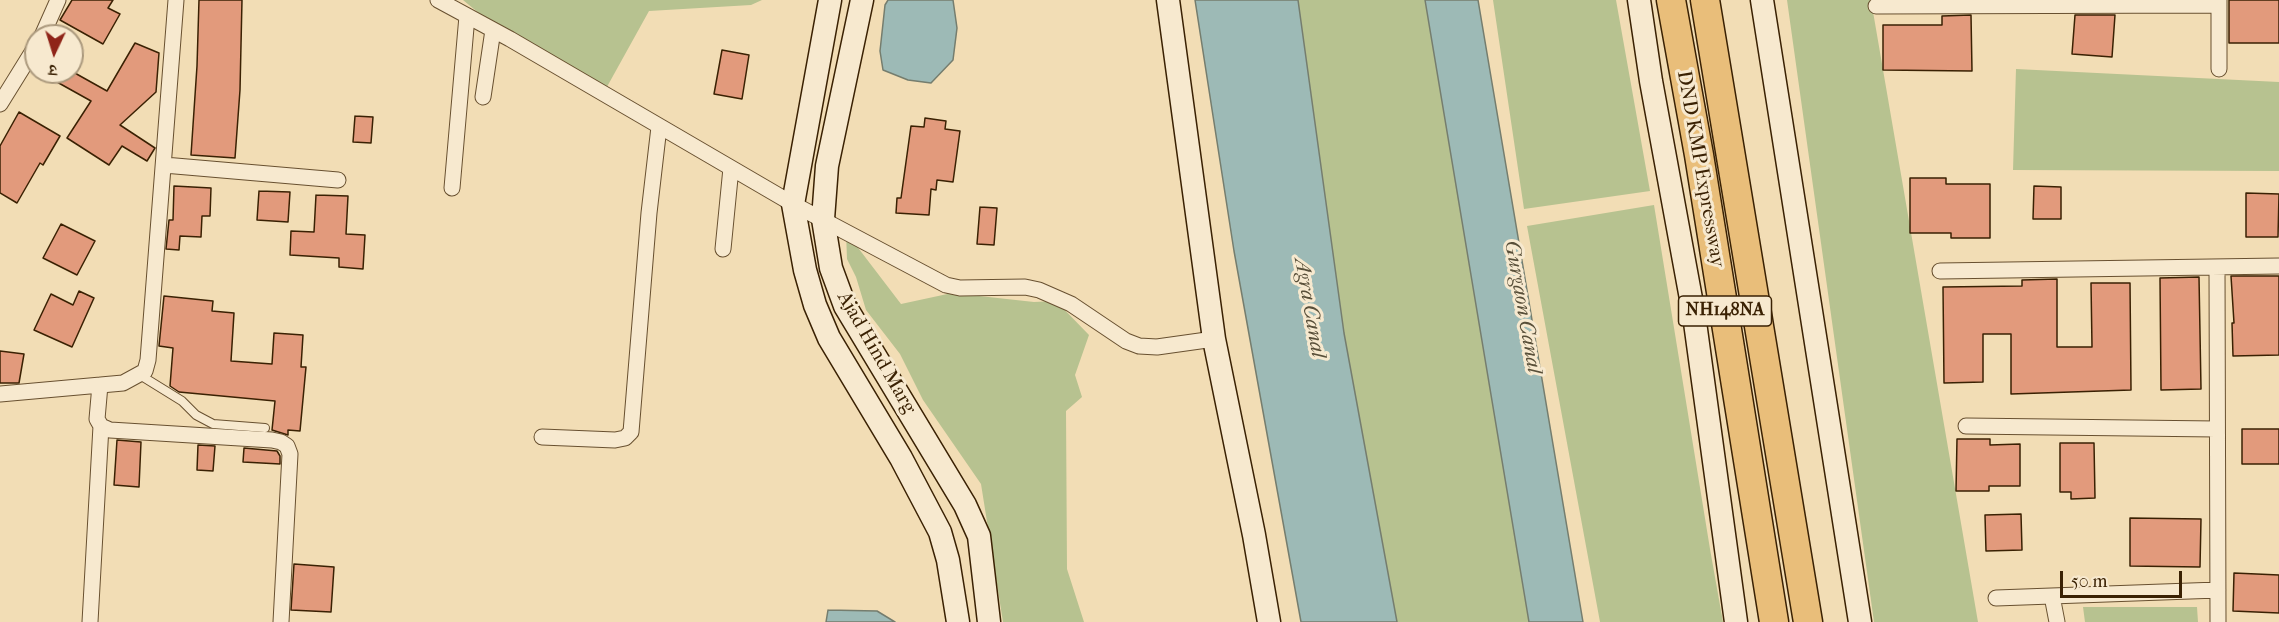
<!DOCTYPE html>
<html>
<head>
<meta charset="utf-8">
<style>
	body { margin:0 }
	#map { position:relative; width:2279px; height:622px; overflow:hidden; background:#f2ddb5; font-family:"IM FELL French Canon","Noto Serif Devanagari",serif }
	canvas { display:block }
	.north { position:absolute; left:24px; top:24px; width:60px; height:60px; box-sizing:border-box; background:#f7e9cf; border:2px solid #ab997d; border-radius:50%; rotate:184deg; font-size:16px; font-weight:700; line-height:24px; text-align:center; color:#3a2103 }
	.north::after { content:''; display:block; margin:auto; width:21px; height:27px; background:#8f2418; clip-path:polygon(50% 0,100% 100%,50% 72%,0 100%) }
	.scale { position:absolute; left:2060px; top:571px; width:122px; height:27px; box-sizing:border-box; border:3px solid #3a2103; border-top:0; padding-left:8px; font-size:18px; line-height:21px; white-space:nowrap; color:#3a2103; -webkit-text-stroke:4px #f7e9cf; paint-order:stroke }
</style>
</head>
<body>
<div id="map">
<canvas width="2279" height="622"></canvas>
<div class="north">उ</div>
<div class="scale">50 m</div>
</div>
<script>
const c = document.querySelector('canvas').getContext('2d');
c.lineJoin = 'round';
function paint(path, color) { c.fillStyle = color; c.fill(path, 'evenodd'); }
const shape = rows => new Path2D(rows.map(r => 'M' + r).join(''));
function strokePath(path, color, width, dash) { c.strokeStyle = color; c.lineWidth = width; c.lineCap = dash ? 'butt' : 'round'; c.setLineDash(dash || []); c.stroke(path); }
function label(font, color, halo, rows, align = 'center') {
  c.font = font + ' "IM FELL French Canon",serif'; c.lineWidth = 6; c.setLineDash([]); c.textBaseline = 'middle'; c.strokeStyle = halo; c.fillStyle = color; for (const [text, x, y, turn = 0] of rows) {
    c.save(); c.translate(x, y); c.rotate((+turn || 0) * Math.PI / 180); c.textAlign = isNaN(turn) ? turn : align; if (halo) c.strokeText(text, 0, 0); c.fillText(text, 0, 0); c.restore();
  }
}
paint(shape([
	[463,0,762,0,751,5,649,11,603,94,510,39],
	[1298,0,1425,0,1529,622,1397,622,1344,333],
	[1493,0,1616,0,1650,191,1524,209],
	[1787,0,1871,0,1978,622,1874,622],
	[2016,69,2279,82,2279,171,2013,170],
	[1654,205,1710,549,1723,622,1600,622,1527,226],
	[846,232,901,304,952,293,1034,302,1056,301,1089,335,1075,375,1082,397,1066,411,1067,569,1084,622,1003,622,981,484,923,400,900,354,866,310,856,277,847,259],
	[2083,607,2197,607,2198,622,2085,622]
]), '#b7c290');
const water = shape([
	[888,0,953,0,957,28,953,60,931,83,908,80,883,70,880,51,885,5,888,0],
	[1195,0,1298,0,1344,333,1397,622,1301,622,1234,251,1195,0],
	[1425,0,1478,0,1583,622,1529,622,1425,0],
	[828,610,877,611,895,622,826,622,828,610]
]);
paint(water, '#9dbab6');
strokePath(water, '#757d6e', 1.5);
const building = shape([
	[72,0,113,0,108,8,120,14,103,44,60,20,72,0],
	[199,0,242,0,240,90,235,158,191,155,197,66,199,0],
	[2229,0,2279,0,2279,43,2229,43,2229,0],
	[1971,15,1972,71,1883,70,1883,25,1942,25,1942,16,1971,15],
	[2075,15,2115,15,2112,57,2072,54,2075,15],
	[135,43,159,53,156,92,120,125,155,148,147,161,122,146,109,165,67,138,91,101,39,72,73,72,107,91,135,43],
	[722,50,749,55,742,99,714,94,722,50],
	[19,112,60,136,43,165,40,163,17,203,0,193,0,146,19,112],
	[355,116,373,117,371,143,353,142,355,116],
	[925,118,946,121,945,129,960,131,953,182,937,180,936,190,931,189,929,215,896,213,897,198,901,198,911,126,924,127,925,118],
	[1910,178,1946,178,1946,184,1990,184,1990,238,1951,238,1951,233,1910,233,1910,178],
	[174,186,211,188,210,216,202,216,201,237,180,236,179,250,166,249,169,220,173,220,174,186],
	[2034,186,2061,187,2061,219,2033,219,2034,186],
	[259,191,290,192,288,222,257,220,259,191],
	[2246,193,2279,194,2278,237,2246,237,2246,193],
	[316,195,348,196,346,234,365,235,363,269,339,267,339,258,290,255,291,231,314,232,316,195],
	[980,207,997,208,994,245,977,244,980,207],
	[61,224,95,241,77,275,43,258,61,224],
	[2231,276,2279,276,2279,355,2233,356,2232,323,2234,323,2231,276],
	[2199,277,2201,389,2161,390,2160,278,2199,277],
	[2057,279,2057,347,2092,347,2091,283,2130,283,2131,390,2011,394,2011,334,1983,334,1983,382,1944,383,1943,287,2022,286,2022,280,2057,279],
	[79,291,94,298,72,347,34,330,51,294,73,305,79,291],
	[164,296,213,301,212,311,234,313,231,361,272,364,274,333,303,335,301,367,306,367,300,431,288,430,288,435,272,430,275,401,179,392,170,386,173,348,159,346,164,296],
	[0,351,24,354,19,383,0,383,0,351],
	[2242,429,2279,429,2279,464,2242,464,2242,429],
	[1957,439,1990,439,1990,445,2020,444,2020,486,1989,486,1989,491,1956,491,1957,439],
	[117,440,141,442,139,487,114,485,117,440],
	[2060,443,2094,443,2095,498,2071,499,2071,492,2060,492,2060,443],
	[198,445,215,446,213,471,197,470,198,445],
	[244,448,277,451,280,456,280,464,243,462,244,448],
	[2021,514,2022,550,1986,551,1985,515,2021,514],
	[2130,518,2201,519,2200,567,2130,566,2130,518],
	[294,564,334,567,331,612,291,610,294,564],
	[2234,573,2279,575,2279,613,2233,611,2234,573]
]);
paint(building, '#e29a7c');
strokePath(building, '#3a2103', 1.5);
const lane = shape([
	[140,375,182,401,196,415,213,424,265,428]
]);
const street = shape([
	[438,0,510,39,793,204,946,285,960,288,1025,287,1039,290,1071,304,1126,341,1139,346,1157,347,1214,339],
	[2219,0,2219,69],
	[1876,6,2219,5],
	[42,36,58,0],
	[483,97,493,30],
	[0,104,36,46],
	[164,165,338,180],
	[452,188,467,16],
	[723,249,731,168],
	[2217,267,2218,622],
	[1940,271,2279,266],
	[100,385,97,419,101,426,110,430,272,440,281,442,287,446,290,454,281,622],
	[0,394,123,383,145,371,148,360,176,0],
	[1966,426,2216,429],
	[542,437,615,440,625,438,631,432,649,213,659,127],
	[2052,596,2057,622],
	[1996,598,2218,590],
	[90,622,101,426]
]);
const secondary = shape([
	[830,0,793,204,805,270,815,305,829,338,901,458,940,532,948,560,958,622],
	[862,0,827,166,823,219,831,268,845,306,965,505,979,536,989,622],
	[1168,0,1214,339,1254,535,1269,622],
	[1639,0,1651,81,1694,315,1736,622],
	[1762,0,1860,622]
]);
const highway = shape([
	[1671,0,1699,155,1774,622],
	[1705,0,1808,622]
]);
strokePath(lane, '#685030', 10);
strokePath(street, '#685030', 17);
strokePath(secondary, '#3a2103', 25);
strokePath(highway, '#3a2103', 31);
strokePath(lane, '#f7e9cf', 8);
strokePath(street, '#f7e9cf', 15);
strokePath(secondary, '#f7e9cf', 22);
strokePath(highway, '#e9be7a', 28);
for (const [x, y, w] of [
	[1725,311,93]
]) { const box = new Path2D(); box.roundRect(x - w / 2, y - 15, w, 30, 4.5); c.fillStyle = '#f7e9cf'; c.fill(box); strokePath(box, '#3a2103', 1.5); }
label('bold 18px', '#3a2103', null, [
	["NH148NA",1725,311]
]);
label('20px', '#3a2103', '#f7e9cf', [
	["DND KMP Expressway",1700,169,80],
	["Ajad Hind Marg",876,353,60]
]);
label('italic 21px', '#584f39', '#f7e9cf', [
	["Gurgaon Canal",1522,307,80],
	["Agra Canal",1309,308,80]
]);
</script>
</body>
</html>
